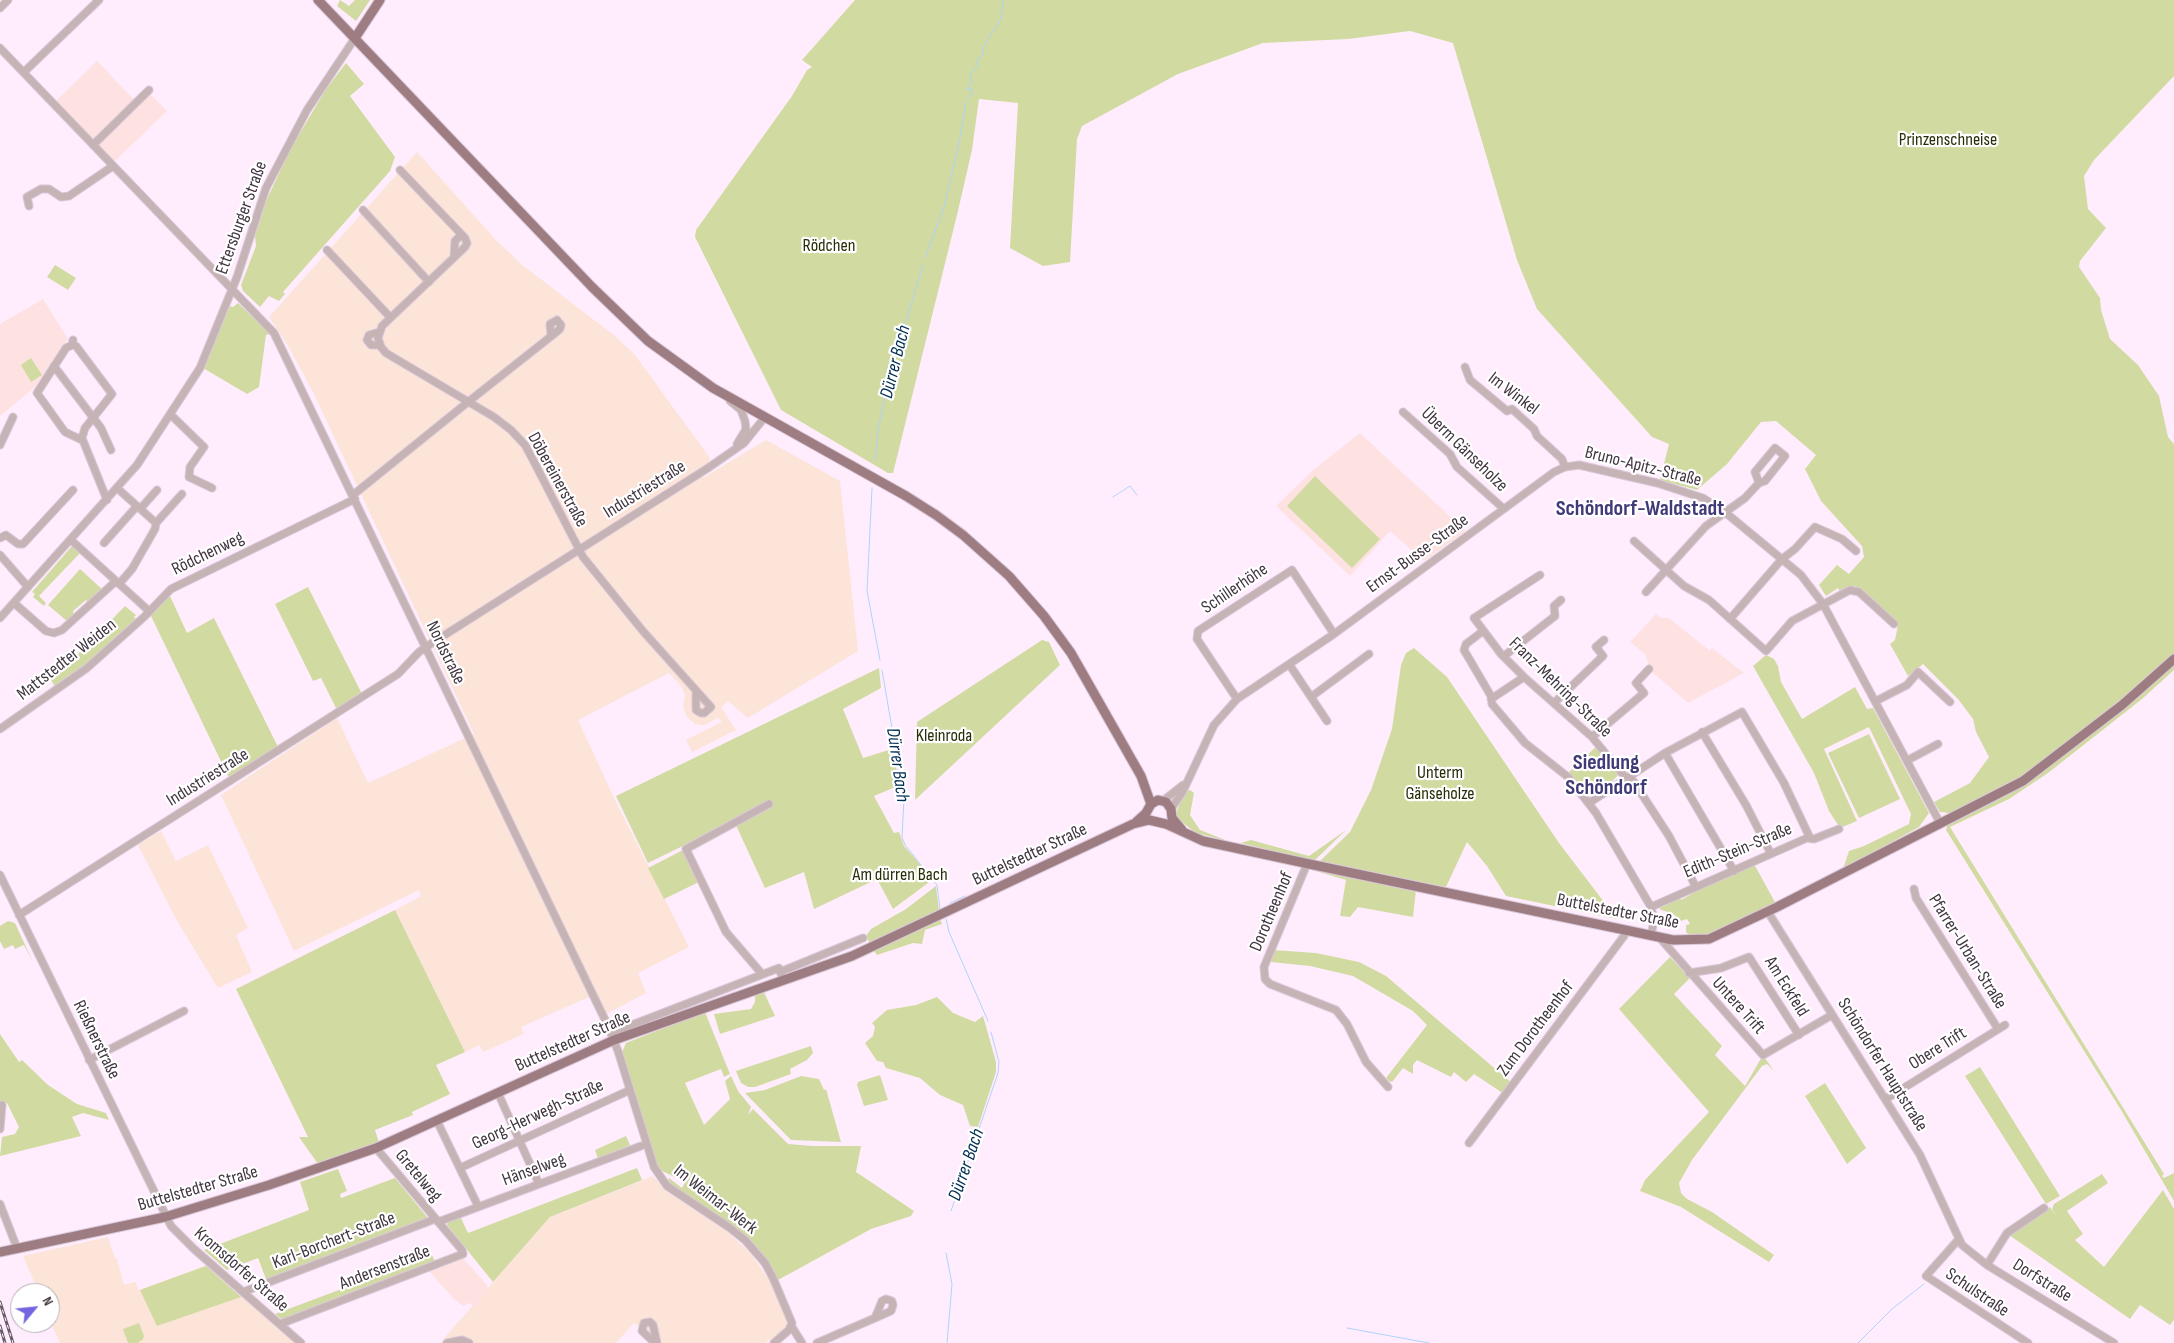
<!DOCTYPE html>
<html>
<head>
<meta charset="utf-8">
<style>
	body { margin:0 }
	#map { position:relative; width:2174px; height:1343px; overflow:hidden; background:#ffedfe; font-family:"Sofia Sans Condensed",sans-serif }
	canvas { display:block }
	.north { position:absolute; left:10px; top:1283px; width:50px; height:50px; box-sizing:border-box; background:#fff; border:1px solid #b3aeb3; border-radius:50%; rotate:62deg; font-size:14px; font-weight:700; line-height:20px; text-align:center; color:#403540 }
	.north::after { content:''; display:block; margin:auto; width:18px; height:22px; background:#7466e0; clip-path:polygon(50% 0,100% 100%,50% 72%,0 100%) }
</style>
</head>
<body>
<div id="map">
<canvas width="2174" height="1343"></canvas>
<div class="north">N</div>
</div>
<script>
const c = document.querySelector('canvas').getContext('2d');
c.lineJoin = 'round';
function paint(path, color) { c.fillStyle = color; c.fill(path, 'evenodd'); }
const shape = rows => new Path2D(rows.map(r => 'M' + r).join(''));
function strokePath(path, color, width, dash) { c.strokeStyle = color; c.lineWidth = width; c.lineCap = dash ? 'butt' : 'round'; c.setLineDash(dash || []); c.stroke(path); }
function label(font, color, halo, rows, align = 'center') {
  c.font = font + ' "Sofia Sans Condensed",sans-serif'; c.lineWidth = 4.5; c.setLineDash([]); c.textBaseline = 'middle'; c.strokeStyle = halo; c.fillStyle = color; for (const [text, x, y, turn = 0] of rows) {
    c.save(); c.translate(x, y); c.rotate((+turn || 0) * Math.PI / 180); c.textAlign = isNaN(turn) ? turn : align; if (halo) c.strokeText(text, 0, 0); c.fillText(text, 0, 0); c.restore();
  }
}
paint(shape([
	[417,152,495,239,521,264,615,336,635,355,710,458,703,478,766,440,840,481,858,651,748,718,728,701,721,707,736,730,692,752,686,740,722,722,718,718,704,725,695,724,687,717,683,707,685,695,681,686,669,673,578,720,615,800,689,947,638,973,646,993,606,1014,596,994,521,1027,524,1034,483,1052,479,1045,465,1052,395,910,421,896,419,890,294,951,221,795,337,718,368,783,474,734,312,390,287,344,269,317],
	[161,831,176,861,208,845,248,928,236,935,252,972,218,988,177,921,138,845],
	[653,1176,666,1191,728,1232,751,1254,770,1281,787,1320,786,1329,765,1343,658,1343,634,1323,616,1343,440,1343,550,1217],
	[108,1237,115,1258,117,1259,124,1285,135,1282,139,1290,207,1265,295,1343,60,1343,50,1321,50,1293,39,1293,23,1256]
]), '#fce4d9');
paint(shape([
	[97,61,137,103,148,92,167,111,113,163,55,102],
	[43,299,68,339,35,387,0,416,0,324],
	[1360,433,1393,464,1466,531,1424,561,1390,531,1350,576,1276,506,1312,471],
	[1656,614,1661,618,1669,618,1710,651,1712,648,1744,673,1688,703,1651,671,1652,669,1649,666,1645,654,1630,642],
	[461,1256,487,1285,488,1291,475,1307,470,1303,463,1306,454,1299,427,1269]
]), '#fde2e1');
paint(shape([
	[340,0,349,6,355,0,370,0,356,21,337,6],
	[855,0,2174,0,2174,76,2094,160,2084,176,2088,209,2106,228,2080,261,2079,267,2100,298,2101,310,2110,339,2138,365,2159,396,2168,437,2174,444,2174,654,2127,698,2020,779,1949,813,1940,812,1934,802,1970,783,1989,757,1976,732,1973,719,1958,699,1923,664,1908,676,1890,644,1895,640,1898,625,1855,586,1840,592,1838,588,1826,596,1819,585,1837,565,1849,574,1864,557,1862,546,1821,501,1805,469,1816,455,1776,421,1761,422,1727,464,1697,490,1660,480,1669,444,1652,437,1537,309,1517,260,1453,43,1410,31,1348,39,1263,43,1178,74,1082,126,1077,139,1070,262,1043,266,1010,248,1018,103,979,99,972,150,957,215,893,473,888,473,781,410,695,237,696,230,792,96,807,70,812,67,802,60],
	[346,63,364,84,350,96,395,157,390,171,283,292,285,294,279,301,269,296,260,307,243,291,241,285,256,246,255,236,267,199,290,150,326,89],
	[55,265,76,278,68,290,47,277],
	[238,303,270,334,266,335,259,387,247,394,203,368,230,306,233,307],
	[31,358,42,375,31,382,21,365],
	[1315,476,1380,539,1352,568,1287,506],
	[72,546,80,553,39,596,46,603,44,606,33,597,35,594,32,592],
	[80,569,103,590,88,604,86,600,73,611,74,616,68,622,48,605],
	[308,587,362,694,337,710,321,678,313,681,275,604],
	[170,596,187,633,214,618,278,747,229,778,150,614],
	[128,603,125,606,136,615,134,617,137,620,87,665,55,687,49,676,74,658],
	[1042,640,1049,642,1060,665,915,800,917,722],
	[1414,648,1447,677,1559,843,1617,919,1506,896,1487,866,1467,842,1446,887,1320,861,1350,832,1371,790,1392,729,1401,665,1406,653],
	[1766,655,1774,659,1778,666,1781,682,1802,719,1855,687,1867,709,1873,708,1929,813,1919,827,1843,869,1849,851,1864,846,1909,824,1911,814,1869,727,1824,749,1857,821,1840,828,1829,811,1814,773,1753,666],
	[2174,663,2174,670,2142,699,2048,773,2009,799,1950,827,2164,1174,2162,1176,2164,1178,2174,1173,2174,1201,2121,1110,1946,830,1948,824,2026,783],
	[879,668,881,688,843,709,863,758,892,749,900,785,874,796,894,833,899,832,904,846,929,874,928,883,893,909,877,879,814,909,804,872,765,888,734,821,648,863,616,796],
	[1869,734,1900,799,1859,818,1828,753],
	[1597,746,1618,775,1607,787,1589,797,1568,773],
	[1190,790,1194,793,1190,815,1200,830,1228,841,1196,833,1177,818,1177,811,1181,798,1186,791],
	[1346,830,1314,861,1241,843,1251,840,1309,856],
	[683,850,699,882,664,899,648,868],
	[1754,864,1776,904,1750,918,1705,936,1690,936,1686,932,1686,925,1690,924,1687,919,1681,921,1672,913,1661,910,1657,906,1660,908,1674,901,1679,896,1681,900,1693,893,1694,889,1700,889],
	[1311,868,1416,890,1413,917,1358,907,1350,917,1340,916,1346,880,1309,869],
	[936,886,939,911,870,944,866,936,871,929,906,909],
	[395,910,465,1052,436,1065,450,1094,412,1112,413,1115,375,1130,379,1143,318,1164,299,1137,308,1137,236,989],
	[940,919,942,924,925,930,922,944,913,943,877,955,873,950],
	[8,921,15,923,33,962,24,945,15,949,13,945,4,949,0,941,0,926],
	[1273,950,1316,953,1359,962,1386,976,1512,1083,1504,1094,1474,1074,1466,1082,1454,1072,1451,1077,1417,1060,1413,1065,1413,1074,1403,1068,1392,1082,1389,1081,1386,1078,1427,1025,1413,1011,1353,976,1310,966,1271,962],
	[1670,957,1690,978,1674,994,1722,1046,1715,1055,1745,1086,1763,1055,1774,1071,1767,1064,1762,1066,1692,1160,1679,1183,1681,1193,1687,1199,1712,1212,1774,1255,1769,1262,1681,1207,1640,1191,1645,1180,1709,1112,1619,1009],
	[763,990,775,1016,720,1034,714,1014,751,1009,755,1002,755,993],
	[937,997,953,1013,975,1022,983,1016,996,1062,996,1072,978,1127,970,1126,963,1105,940,1095,920,1078,886,1068,883,1062,877,1061,865,1043,873,1036,875,1027,872,1023,887,1010,916,1005],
	[705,1012,730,1074,724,1077,721,1069,685,1083,704,1125,730,1099,725,1081,731,1076,738,1091,751,1107,748,1115,753,1109,788,1144,812,1146,861,1146,856,1172,914,1211,911,1216,871,1229,778,1280,766,1261,672,1186,667,1181,669,1178,682,1188,685,1182,660,1170,655,1161,622,1052,626,1043],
	[0,1034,19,1062,22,1060,48,1085,77,1104,106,1113,109,1120,83,1113,72,1117,81,1136,0,1156,2,1137,15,1134,19,1127,7,1103,0,1101],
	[811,1046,813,1053,807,1060,790,1069,791,1074,755,1087,748,1087,741,1083,736,1071],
	[1980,1067,2060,1196,2046,1204,1965,1076],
	[880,1075,888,1100,864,1106,857,1085,858,1082],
	[801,1076,819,1079,824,1090,826,1089,841,1142,791,1140,745,1093,765,1090],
	[1825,1083,1866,1148,1847,1164,1805,1096],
	[626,1136,630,1145,598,1159,595,1150],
	[637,1168,642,1180,550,1217,493,1282,447,1225,448,1222,460,1216,468,1233],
	[338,1169,347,1191,340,1194,341,1198,395,1178,428,1218,266,1279,258,1258,227,1270,204,1250,309,1210,300,1182],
	[2102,1174,2108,1183,2067,1211,2083,1234,2075,1240,2104,1267,2163,1190,2174,1209,2174,1320,2170,1325,2140,1305,2130,1319,2009,1235,2050,1207,2057,1218,2052,1209,2054,1204],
	[432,1255,436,1264,285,1322,275,1314],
	[206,1266,241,1297,157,1326,140,1290],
	[139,1323,144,1336,143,1339,138,1343,128,1343,123,1329]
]), '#d1dba1');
strokePath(shape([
	[967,98,972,94,972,89,966,89,972,83,970,75,978,65,976,61,983,54,983,47,1001,19,1003,0],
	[925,258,945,204,960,138,966,102],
	[875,460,878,430,890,374,923,265],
	[872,488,867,591,880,660],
	[1113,497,1130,486,1137,495],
	[882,670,904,798,902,837,905,845,937,885,940,909],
	[950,903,965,896],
	[946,919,949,932,988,1021],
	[951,1211,998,1073,999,1062,991,1032],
	[946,1253,952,1284,947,1343],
	[1347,1328,1429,1343],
	[1858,1343,1892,1309,1924,1284]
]), '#aed3f9', 1);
const minor = shape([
	[0,8,8,0],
	[0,48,274,333,608,1026,618,1051,654,1167,667,1186,730,1228,745,1240,765,1263,773,1278,792,1323,789,1330,774,1343],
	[24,72,99,0],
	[93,145,149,90],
	[400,170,465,238,467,243,465,247,382,326,378,338,381,347,386,353,494,417,511,430,525,445,533,460,583,557,642,630,711,707,704,713,701,713,696,710,696,691],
	[29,206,27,197,41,189,49,189,61,197,69,196,113,166],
	[363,210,429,282],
	[327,250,390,317],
	[454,257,455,241,461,235],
	[379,332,369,335,367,340,371,345,380,345],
	[73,340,72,345,76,346,112,394,85,428,82,438,107,500],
	[72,345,66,348,37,393,65,432,82,440],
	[54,366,101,428,111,450],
	[1465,367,1470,380,1507,411,1512,409,1534,429,1537,436,1562,459,1565,467],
	[730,401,741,410,745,421,746,429,737,444],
	[1403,412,1450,454,1457,467,1504,509],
	[171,415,204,447,190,467,189,477,212,488],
	[0,445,13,417],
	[117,488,156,523],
	[353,495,468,402,554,334,560,329,561,325,557,320,550,324,551,336],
	[140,509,157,490],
	[0,538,6,535,18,544,23,544,73,490],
	[71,540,149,611],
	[1634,541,1684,586,1709,600,1766,651,1792,621,1850,590,1859,592,1894,624],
	[104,543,137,506],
	[0,555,28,587],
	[1540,575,1474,618,1501,654,1524,677,1592,737,1626,778],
	[119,584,132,569,155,529,156,523,182,494],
	[1646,592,1706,526,1745,498,1759,483,1765,481,1785,456,1775,448,1755,472,1759,483],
	[14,603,46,631,54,633,62,630,116,581],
	[0,618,137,465,200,368,237,277,266,188,307,110,355,38],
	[1730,619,1782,559,1795,549,1815,527,1842,539,1856,551],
	[1483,631,1466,644,1464,650,1491,696,1492,704,1525,743,1568,777,1596,813,1651,907,1654,920,1651,936],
	[1504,656,1555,616,1554,606,1561,600],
	[1289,664,1327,721],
	[1311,697,1369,654],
	[1237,699,1197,639,1198,631,1292,570,1334,634],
	[1491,699,1524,677],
	[1876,701,1907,685,1918,672,1950,702],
	[1554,703,1603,656,1596,647,1604,640],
	[0,729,87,668,144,617,171,589,355,499],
	[1702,732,1746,805,1771,854],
	[1592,737,1644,693,1636,683,1649,669],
	[1665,753,1734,871],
	[1908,760,1938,744],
	[1630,776,1669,836,1696,887],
	[1164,800,1183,785],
	[1589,803,1665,753,1742,712,1784,783,1810,838],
	[1171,809,1183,791,1214,725,1237,699,1334,634,1554,472,1565,467,1579,465,1657,483,1703,498,1726,513,1801,575,1823,604,1940,823],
	[1307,864,1264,967,1265,979,1270,984,1336,1010,1347,1024,1366,1062,1388,1087],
	[0,875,171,1226,194,1249,301,1343],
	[1914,889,1916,898,1998,1029],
	[1651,907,1807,838,1814,839,1839,829],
	[1768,912,1920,1155,1962,1245,1987,1265,2114,1343],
	[19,915,398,674,419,652,432,643,708,468,744,443,765,417],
	[1659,937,1763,1055,1832,1015],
	[780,972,863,938],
	[1689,973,1721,968,1749,957,1799,1035],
	[762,974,726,932,686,849,769,804],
	[611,1033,779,968,783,980],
	[89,1060,184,1011],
	[498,1093,539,1184],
	[1886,1099,2005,1025],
	[437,1121,478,1206],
	[0,1129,2,1105],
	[1469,1143,1624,936,1625,931],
	[460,1168,630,1090],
	[0,1204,17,1248],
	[438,1222,641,1146],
	[1958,1240,1926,1276,2028,1343],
	[1987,1265,2007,1233,2044,1208],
	[243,1292,435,1219],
	[280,1324,463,1254,462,1250,376,1148],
	[792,1327,802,1343],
	[447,1343,462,1340,469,1343],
	[655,1343,642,1331,644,1323,650,1322,653,1325,657,1343],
	[817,1343,875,1318,891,1311,893,1305,892,1301,886,1299,882,1301,875,1318]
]);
const major = shape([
	[318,0,592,287,648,341,713,388,906,496,936,515,963,535,1009,576,1044,616,1071,653,1141,776,1151,804,1146,813,1136,822],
	[355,38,380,0],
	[1151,804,1158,800,1166,802,1171,809,1172,818,1182,830],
	[0,1252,165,1217,269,1185,376,1148,614,1040,852,956,1133,824,1149,820,1166,824,1203,841,1314,865,1673,940,1709,939,1777,907,2023,781,2122,705,2174,659]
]);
strokePath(minor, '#d9c8d8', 9);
strokePath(major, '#d9c8d8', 11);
strokePath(minor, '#c6b3b6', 7);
strokePath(major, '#9e7d82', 9);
const rail = shape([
	[0,1302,13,1343],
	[0,1326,5,1343]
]);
strokePath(rail, '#675b67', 3);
strokePath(rail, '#fff', 1, [4]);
label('18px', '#282c07', '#fff', [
	["Prinzenschneise",1948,140],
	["Rödchen",829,246],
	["Kleinroda",944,736],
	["Unterm",1440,773],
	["Gänseholze",1440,794],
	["Am dürren Bach",900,875]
]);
label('18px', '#403540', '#fff', [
	["Ettersburger Straße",242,218,-70],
	["Im Winkel",1513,394,37],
	["Überm Gänseholze",1464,450,44],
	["Bruno-Apitz-Straße",1643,467,14],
	["Döbereinerstraße",557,480,61],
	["Industriestraße",645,490,-32],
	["Rödchenweg",208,554,-26],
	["Ernst-Busse-Straße",1418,554,-36],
	["Schillerhöhe",1235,589,-34],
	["Nordstraße",445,653,64],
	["Mattstedter Weiden",67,660,-38],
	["Franz-Mehring-Straße",1560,688,44],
	["Industriestraße",208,778,-32],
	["Edith-Stein-Straße",1738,851,-23],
	["Buttelstedter Straße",1030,855,-25],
	["Dorotheenhof",1272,912,-67],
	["Buttelstedter Straße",1618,912,11],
	["Pfarrer-Urban-Straße",1967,952,58],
	["Am Eckfeld",1786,987,58],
	["Untere Trift",1738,1006,48],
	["Zum Dorotheenhof",1536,1029,-53],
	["Rießnerstraße",96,1040,64],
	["Buttelstedter Straße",573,1042,-24],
	["Obere Trift",1938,1049,-32],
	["Schöndorfer Hauptstraße",1882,1065,58],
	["Georg-Herwegh-Straße",538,1115,-25],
	["Hänselweg",534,1170,-20],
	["Gretelweg",418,1176,50],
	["Buttelstedter Straße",198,1189,-16],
	["Im Weimar-Werk",715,1200,38],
	["Karl-Borchert-Straße",334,1241,-21],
	["Andersenstraße",385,1268,-21],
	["Kromsdorfer Straße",241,1270,41],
	["Dorfstraße",2042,1281,32],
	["Schulstraße",1977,1293,34]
]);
label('italic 19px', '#002d53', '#fff', [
	["Dürrer Bach",896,362,-76],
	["Dürrer Bach",897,765,82],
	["Dürrer Bach",967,1165,-71]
]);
label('bold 22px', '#403b78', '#fff', [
	["Schöndorf-Waldstadt",1640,509],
	["Siedlung",1606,763],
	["Schöndorf",1606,788]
]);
</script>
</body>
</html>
